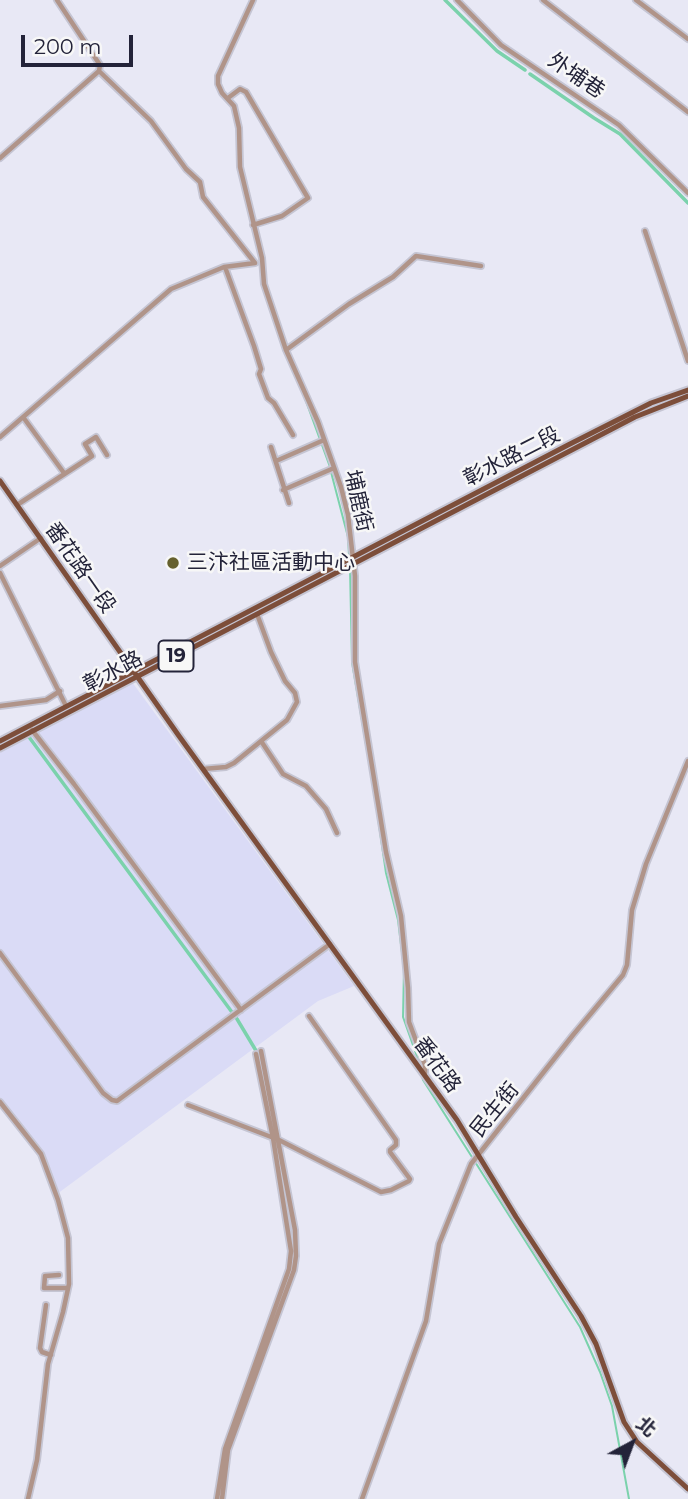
<!DOCTYPE html>
<html>
<head>
<meta charset="utf-8">
<style>
	body { margin:0 }
	#map { position:relative; width:688px; height:1499px; overflow:hidden; background:#e8e8f5; font-family:Montserrat,"Noto Sans TC",sans-serif }
	canvas { display:block }
	.north { position:absolute; left:597px; top:1408px; width:70px; height:70px; -webkit-text-stroke:5px #f7f7f7; paint-order:stroke; rotate:41deg; font-size:19px; font-weight:700; line-height:28px; text-align:center; color:#232339 }
	.north::after { content:''; display:block; margin:auto; width:24px; height:32px; background:#232339; clip-path:polygon(50% 0,100% 100%,50% 72%,0 100%) }
	.scale { position:absolute; left:21px; top:35px; width:112px; height:32px; box-sizing:border-box; border:4px solid #232339; border-top:0; padding-left:9px; font-size:21px; line-height:24px; white-space:nowrap; color:#232339; -webkit-text-stroke:5px #f7f7f7; paint-order:stroke }
</style>
</head>
<body>
<div id="map">
<canvas width="688" height="1499"></canvas>
<div class="north">北</div>
<div class="scale">200 m</div>
</div>
<script>
const c = document.querySelector('canvas').getContext('2d');
c.lineJoin = 'round';
function paint(path, color) { c.fillStyle = color; c.fill(path, 'evenodd'); }
const shape = rows => new Path2D(rows.map(r => 'M' + r).join(''));
function strokePath(path, color, width, dash) { c.strokeStyle = color; c.lineWidth = width; c.lineCap = dash ? 'butt' : 'round'; c.setLineDash(dash || []); c.stroke(path); }
function label(font, color, halo, rows, align = 'center') {
  c.font = font + ' Montserrat,"Noto Sans TC",sans-serif'; c.lineWidth = 5; c.setLineDash([]); c.textBaseline = 'middle'; c.strokeStyle = halo; c.fillStyle = color; for (const [text, x, y, turn = 0] of rows) {
    c.save(); c.translate(x, y); c.rotate((+turn || 0) * Math.PI / 180); c.textAlign = isNaN(turn) ? turn : align; if (halo) c.strokeText(text, 0, 0); c.fillText(text, 0, 0); c.restore();
  }
}
paint(shape([
	[132,682,354,986,318,1001,57,1194,41,1151,0,1100,0,750]
]), '#dadbf6');
strokePath(shape([
	[281,343,284,350],
	[303,393,330,467],
	[331,472,348,537,349,555],
	[350,568,352,662,367,750],
	[377,811,386,873,398,920,404,969,403,1017,420,1065],
	[422,1074,423,1080,580,1327,600,1372,612,1406,629,1499],
	[283,1189,293,1242]
]), '#7bd2ac', 2);
strokePath(shape([
	[445,0,497,51,525,70],
	[530,74,594,118,620,134,688,203],
	[29,737,237,1019,258,1054,260,1061]
]), '#7bd2ac', 3.5);
const minor = shape([
	[253,0,218,76,218,84,222,93,234,106,239,128,240,167,262,258,264,284,286,350,318,422,341,487,348,515,355,576,355,662,386,852,401,916,408,988,409,1022,425,1065,425,1073],
	[457,0,501,45,619,125,688,193],
	[543,0,688,112],
	[636,0,688,39],
	[228,98,240,89,246,92,308,198,282,216,253,225],
	[0,158,99,71],
	[645,231,688,361],
	[225,267,254,346,261,369,259,374,268,398,274,403,293,435],
	[286,350,349,304,393,277,416,256,481,266],
	[23,417,64,473],
	[0,437,171,289,224,267,255,263,203,197,200,182,186,169,151,121,99,71,100,65,57,0],
	[271,447,289,503],
	[276,461,324,440],
	[283,490,334,468],
	[17,505,92,456,85,444,96,437,107,455],
	[0,566,41,538],
	[0,573,66,706],
	[0,706,46,700,60,691],
	[32,730,74,784,241,1010],
	[261,741,283,774,306,786,326,809,337,833],
	[203,769,226,767,234,763,287,720,297,702,295,693,285,681,271,652,257,614],
	[0,953,103,1093,112,1100,117,1101,330,944],
	[0,1102,41,1154,58,1200,68,1238,69,1284,63,1312,48,1364,37,1460,28,1499],
	[188,1105,279,1140,381,1192,391,1190,409,1181,410,1179,390,1152,390,1150,396,1145,396,1140,309,1016],
	[59,1275,45,1276,44,1288,67,1288],
	[46,1305,40,1348,42,1352,51,1355],
	[217,1499,225,1449,289,1269,291,1251,273,1138,256,1054],
	[222,1499,228,1450,294,1270,296,1256,295,1230,261,1051],
	[362,1499,426,1321,439,1244,471,1164,573,1035,623,975,627,965,632,910,646,864,688,761]
]);
const major = shape([
	[0,481,179,736,457,1120,516,1217,581,1316,596,1344,624,1422,637,1442,688,1489],
	[0,741,568,445,651,403,688,390],
	[0,748,635,417,688,396]
]);
strokePath(minor, '#c5c5d3', 8);
strokePath(major, '#c5c5d3', 9);
strokePath(minor, '#b09489', 4.5);
strokePath(major, '#7d4e3a', 5);
for (const [x, y, r, color] of [
	[173,563,7,"#65602d"]
]) { const dot = new Path2D(); dot.arc(x, y, r, 0, 2 * Math.PI); c.fillStyle = color; c.fill(dot); strokePath(dot, '#f7f7f7', 2.5); }
for (const [x, y, w] of [
	[176,656,35]
]) { const box = new Path2D(); box.roundRect(x - w / 2, y - 15.5, w, 31, 5); c.fillStyle = '#f7f7f7'; c.fill(box); strokePath(box, '#232339', 2); }
label('bold 19px', '#232339', null, [
	["19",176,656]
]);
label('21px', '#232339', '#f7f7f7', [
	["外埔巷",576,76,34],
	["彰水路二段",512,457,-27],
	["埔鹿街",358,501,77],
	["番花路一段",80,568,55],
	["彰水路",113,672,-28],
	["番花路",437,1065,54],
	["民生街",495,1110,-51]
]);
label('21px', '#232339', '#f7f7f7', [
	["三汴社區活動中心",187,563]
], 'left');
</script>
</body>
</html>
